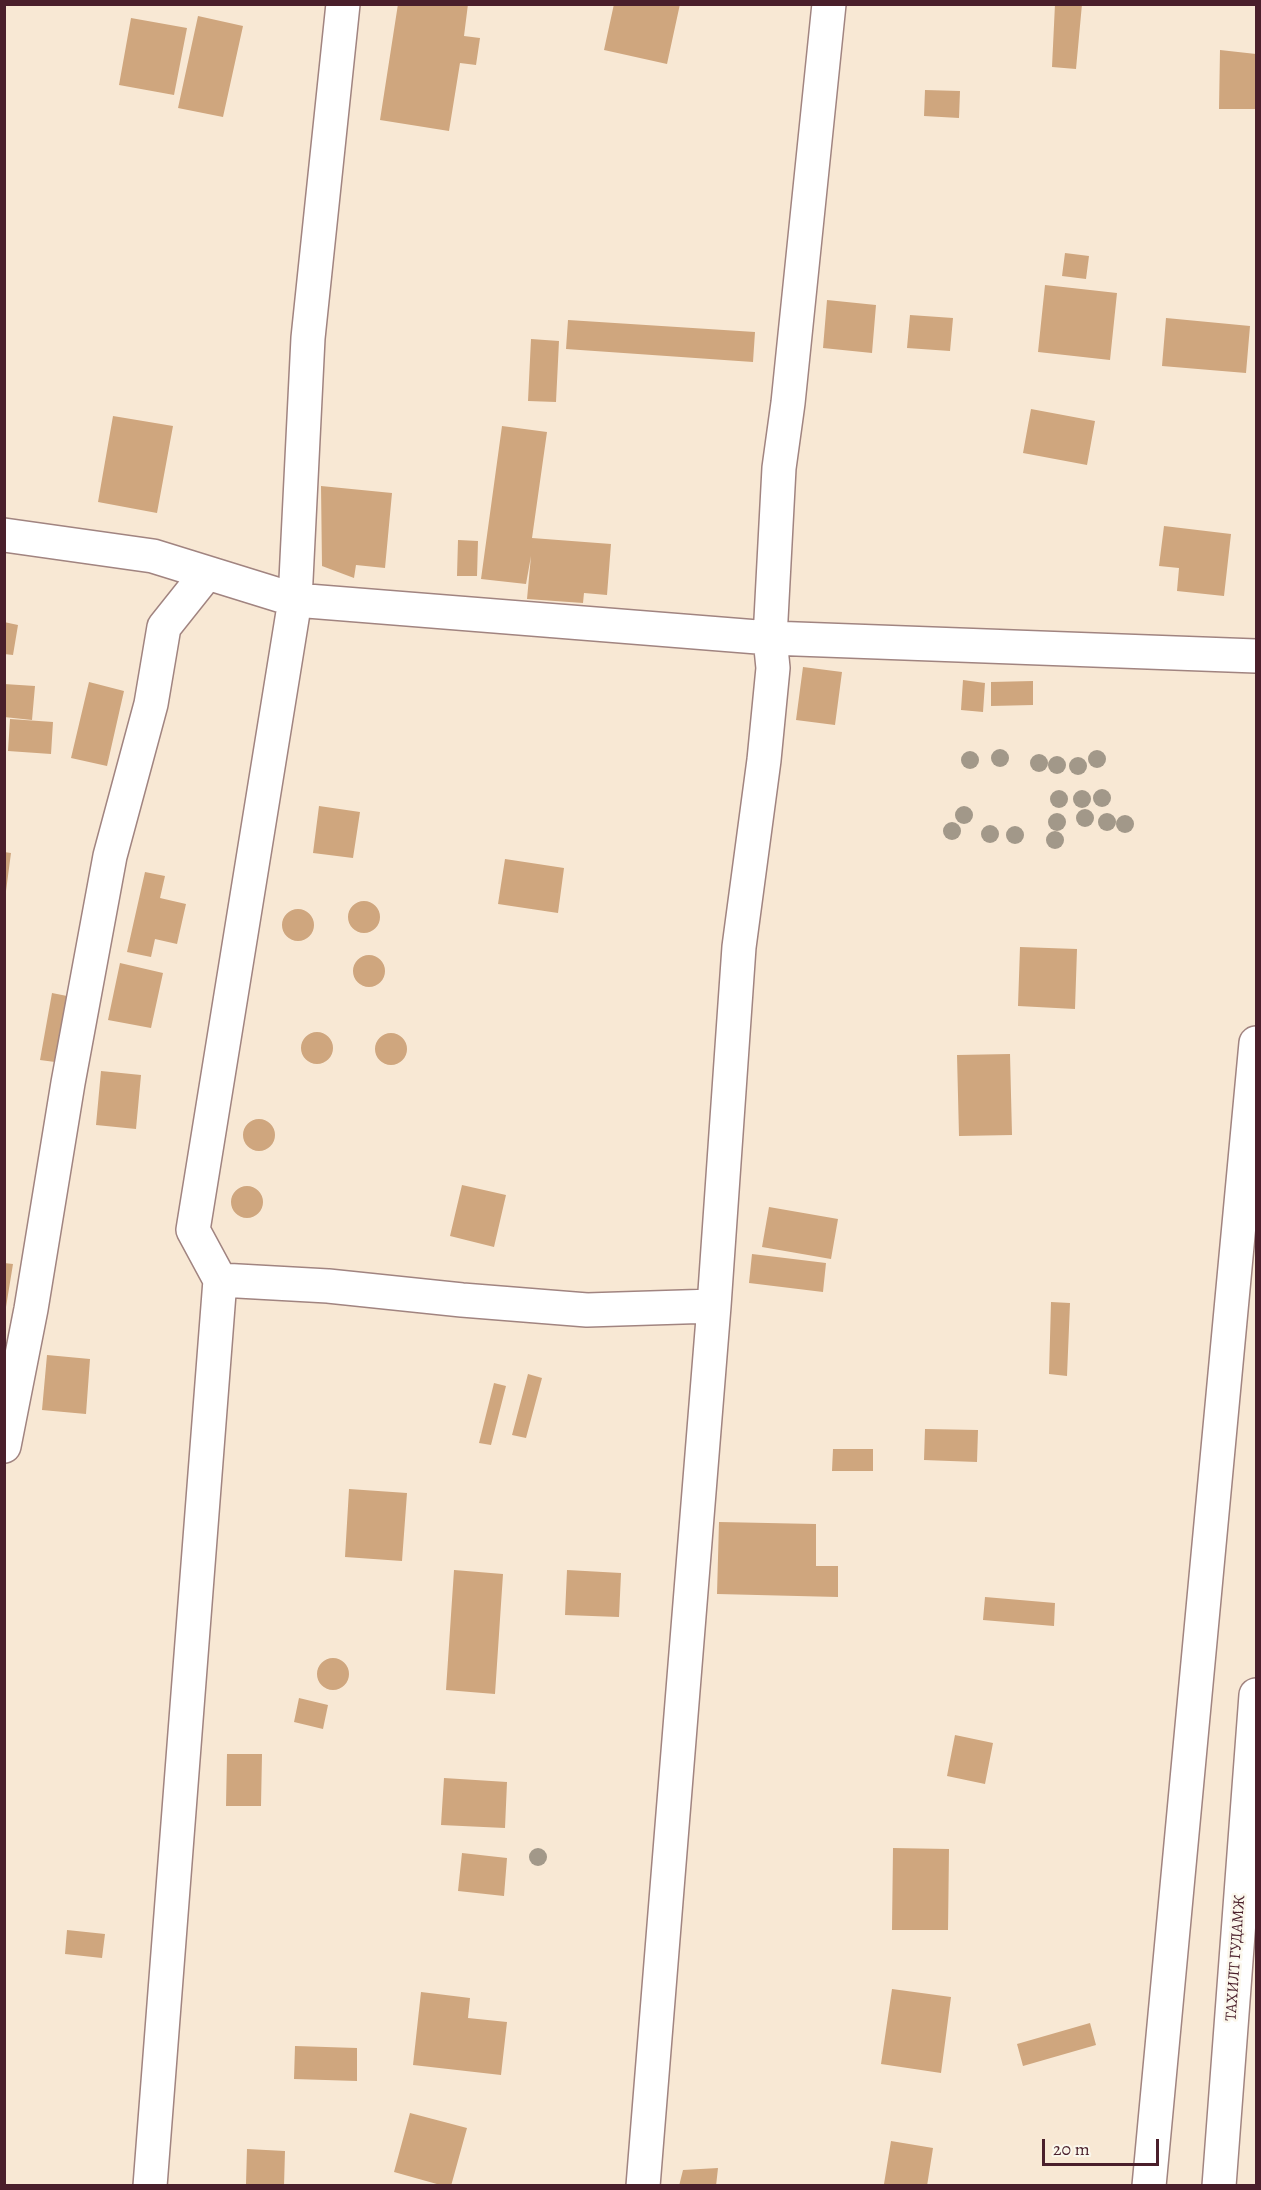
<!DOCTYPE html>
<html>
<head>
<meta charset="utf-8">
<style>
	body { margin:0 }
	#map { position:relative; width:1261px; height:2190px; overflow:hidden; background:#f8e8d4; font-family:Alegreya,serif }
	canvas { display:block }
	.frame { position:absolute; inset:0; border:6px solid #4a1f2b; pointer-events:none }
	.scale { position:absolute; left:1042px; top:2139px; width:117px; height:27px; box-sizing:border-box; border:3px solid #4a1f2b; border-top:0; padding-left:8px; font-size:18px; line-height:21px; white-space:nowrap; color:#4a1f2b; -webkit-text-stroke:4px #fbf7ec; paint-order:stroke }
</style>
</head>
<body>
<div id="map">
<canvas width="1261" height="2190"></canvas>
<div class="frame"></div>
<div class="scale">20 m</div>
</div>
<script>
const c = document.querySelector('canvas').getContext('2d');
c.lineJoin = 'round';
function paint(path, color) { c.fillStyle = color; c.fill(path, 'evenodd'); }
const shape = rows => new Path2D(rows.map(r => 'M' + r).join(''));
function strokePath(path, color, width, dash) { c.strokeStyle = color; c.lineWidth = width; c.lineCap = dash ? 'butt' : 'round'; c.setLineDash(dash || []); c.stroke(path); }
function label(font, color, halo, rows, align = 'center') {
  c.font = font + ' Alegreya,serif'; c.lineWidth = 5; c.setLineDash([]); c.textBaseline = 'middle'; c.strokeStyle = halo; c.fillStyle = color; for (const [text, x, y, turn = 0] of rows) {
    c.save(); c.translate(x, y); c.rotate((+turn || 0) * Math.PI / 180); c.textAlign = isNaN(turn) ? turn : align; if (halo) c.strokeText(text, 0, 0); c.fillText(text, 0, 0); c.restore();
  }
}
paint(shape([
	[398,4,468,4,464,36,480,38,476,65,460,63,449,131,380,120],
	[614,4,680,4,667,64,604,50],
	[1055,4,1082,4,1076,69,1052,67],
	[198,16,243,26,223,117,178,108],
	[131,18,187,28,174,95,119,85],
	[1220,50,1256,54,1256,109,1219,109],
	[925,90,960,91,959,118,924,116],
	[1065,253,1089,256,1086,279,1062,276],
	[1045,285,1117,293,1110,360,1038,352],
	[827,300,876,305,872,353,823,348],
	[910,315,953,318,950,351,907,348],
	[1166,318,1250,326,1246,373,1162,366],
	[568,320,755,332,753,362,566,349],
	[531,339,559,341,556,402,528,401],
	[1031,409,1095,421,1087,465,1023,453],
	[113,416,173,426,157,513,98,502],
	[502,426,547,432,532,538,611,544,607,595,584,593,583,603,527,599,531,556,526,584,481,579],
	[321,486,392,493,385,568,356,565,354,578,322,566],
	[1164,526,1231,534,1224,596,1177,591,1179,568,1159,566],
	[458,540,478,541,477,576,457,576],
	[4,622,18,625,13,655,4,654],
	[803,667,842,672,835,725,796,720],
	[963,680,985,683,983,712,961,710],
	[1033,681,1033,705,991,706,991,682],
	[89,682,124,691,107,766,71,758],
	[4,684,35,686,32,720,4,717],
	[10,719,53,722,51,754,8,751],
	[319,806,360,812,353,858,313,853],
	[4,852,11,853,6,891,4,891],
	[505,859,564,868,558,913,498,904],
	[145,872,165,876,160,898,186,904,177,944,155,939,151,957,127,952],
	'348 917a16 16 0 1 1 32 0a16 16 0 1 1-32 0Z',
	'282 925a16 16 0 1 1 32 0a16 16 0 1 1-32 0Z',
	[1020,947,1077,949,1075,1009,1018,1006],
	'353 971a16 16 0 1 1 32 0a16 16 0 1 1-32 0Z',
	[120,963,163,973,151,1028,108,1020],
	[52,993,67,996,55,1062,40,1060],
	'301 1048a16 16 0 1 1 32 0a16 16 0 1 1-32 0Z',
	'375 1049a16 16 0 1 1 32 0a16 16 0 1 1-32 0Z',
	[1010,1054,1012,1135,959,1136,957,1055],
	[101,1071,141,1075,136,1129,96,1125],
	'243 1135a16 16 0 1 1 32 0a16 16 0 1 1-32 0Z',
	[462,1185,506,1195,494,1247,450,1236],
	'231 1202a16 16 0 1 1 32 0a16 16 0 1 1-32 0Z',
	[769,1207,838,1219,831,1259,762,1247],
	[752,1254,826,1263,823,1292,749,1283],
	[4,1263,13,1264,6,1307,4,1307],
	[1051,1302,1070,1303,1067,1376,1049,1374],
	[47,1355,90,1359,86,1414,42,1410],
	[528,1374,542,1378,526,1438,512,1435],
	[494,1383,506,1386,491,1445,479,1443],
	[925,1429,978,1430,977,1462,924,1460],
	[833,1449,873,1449,873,1471,832,1471],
	[349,1489,407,1493,402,1561,345,1557],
	[719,1522,816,1524,816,1566,838,1566,838,1597,717,1594],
	[454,1570,503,1574,495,1694,446,1690],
	[567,1570,621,1573,619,1617,565,1615],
	[985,1597,1055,1603,1054,1626,983,1620],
	'317 1674a16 16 0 1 1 32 0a16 16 0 1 1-32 0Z',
	[299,1698,328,1705,323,1729,294,1722],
	[955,1735,993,1743,985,1784,947,1776],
	[227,1754,262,1754,261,1806,226,1806],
	[444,1778,507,1782,505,1828,441,1825],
	[893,1848,949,1849,948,1930,892,1930],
	[462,1853,507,1858,504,1896,458,1891],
	[67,1930,105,1934,102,1958,65,1954],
	[892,1989,951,1997,941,2073,881,2064],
	[421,1992,470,1998,468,2018,507,2022,501,2075,413,2065],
	[1090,2023,1096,2045,1023,2066,1017,2044],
	[295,2046,357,2048,357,2081,294,2079],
	[410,2113,467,2128,451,2186,444,2186,394,2172],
	[891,2141,933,2148,927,2186,884,2184],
	[247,2149,285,2151,284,2186,246,2184],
	[718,2168,716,2186,679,2186,683,2170]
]), '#cfa67e');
const minor = shape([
	[4,535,153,556,295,600,770,638,1256,656],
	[220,1280,328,1286,462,1300,587,1310,714,1306],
	[4,1446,31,1309,68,1083,110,856,151,704,164,627,207,573],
	[150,2186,220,1280,193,1230,295,600,308,338,343,4],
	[643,2186,714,1306,739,947,764,760,773,668,770,638,779,468,788,403,829,4],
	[1149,2186,1256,1043]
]);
const secondary = shape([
	[1219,2186,1256,1695]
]);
strokePath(minor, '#a18480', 36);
strokePath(secondary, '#a18480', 36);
strokePath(minor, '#fff', 33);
strokePath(secondary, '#fff', 33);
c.fillStyle = '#a29889';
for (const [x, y] of [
	[1000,758],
	[1097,759],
	[970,760],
	[1039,763],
	[1057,765],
	[1078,766],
	[1102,798],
	[1059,799],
	[1082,799],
	[964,815],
	[1085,818],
	[1057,822],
	[1107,822],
	[1125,824],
	[952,831],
	[990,834],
	[1015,835],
	[1055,840],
	[538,1857]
]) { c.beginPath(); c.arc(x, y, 9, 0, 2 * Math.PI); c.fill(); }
label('16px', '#4a1f2b', '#fbf7ec', [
	["ТАХИЛТ ГУДАМЖ",1236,1958,-86]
]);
</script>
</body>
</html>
